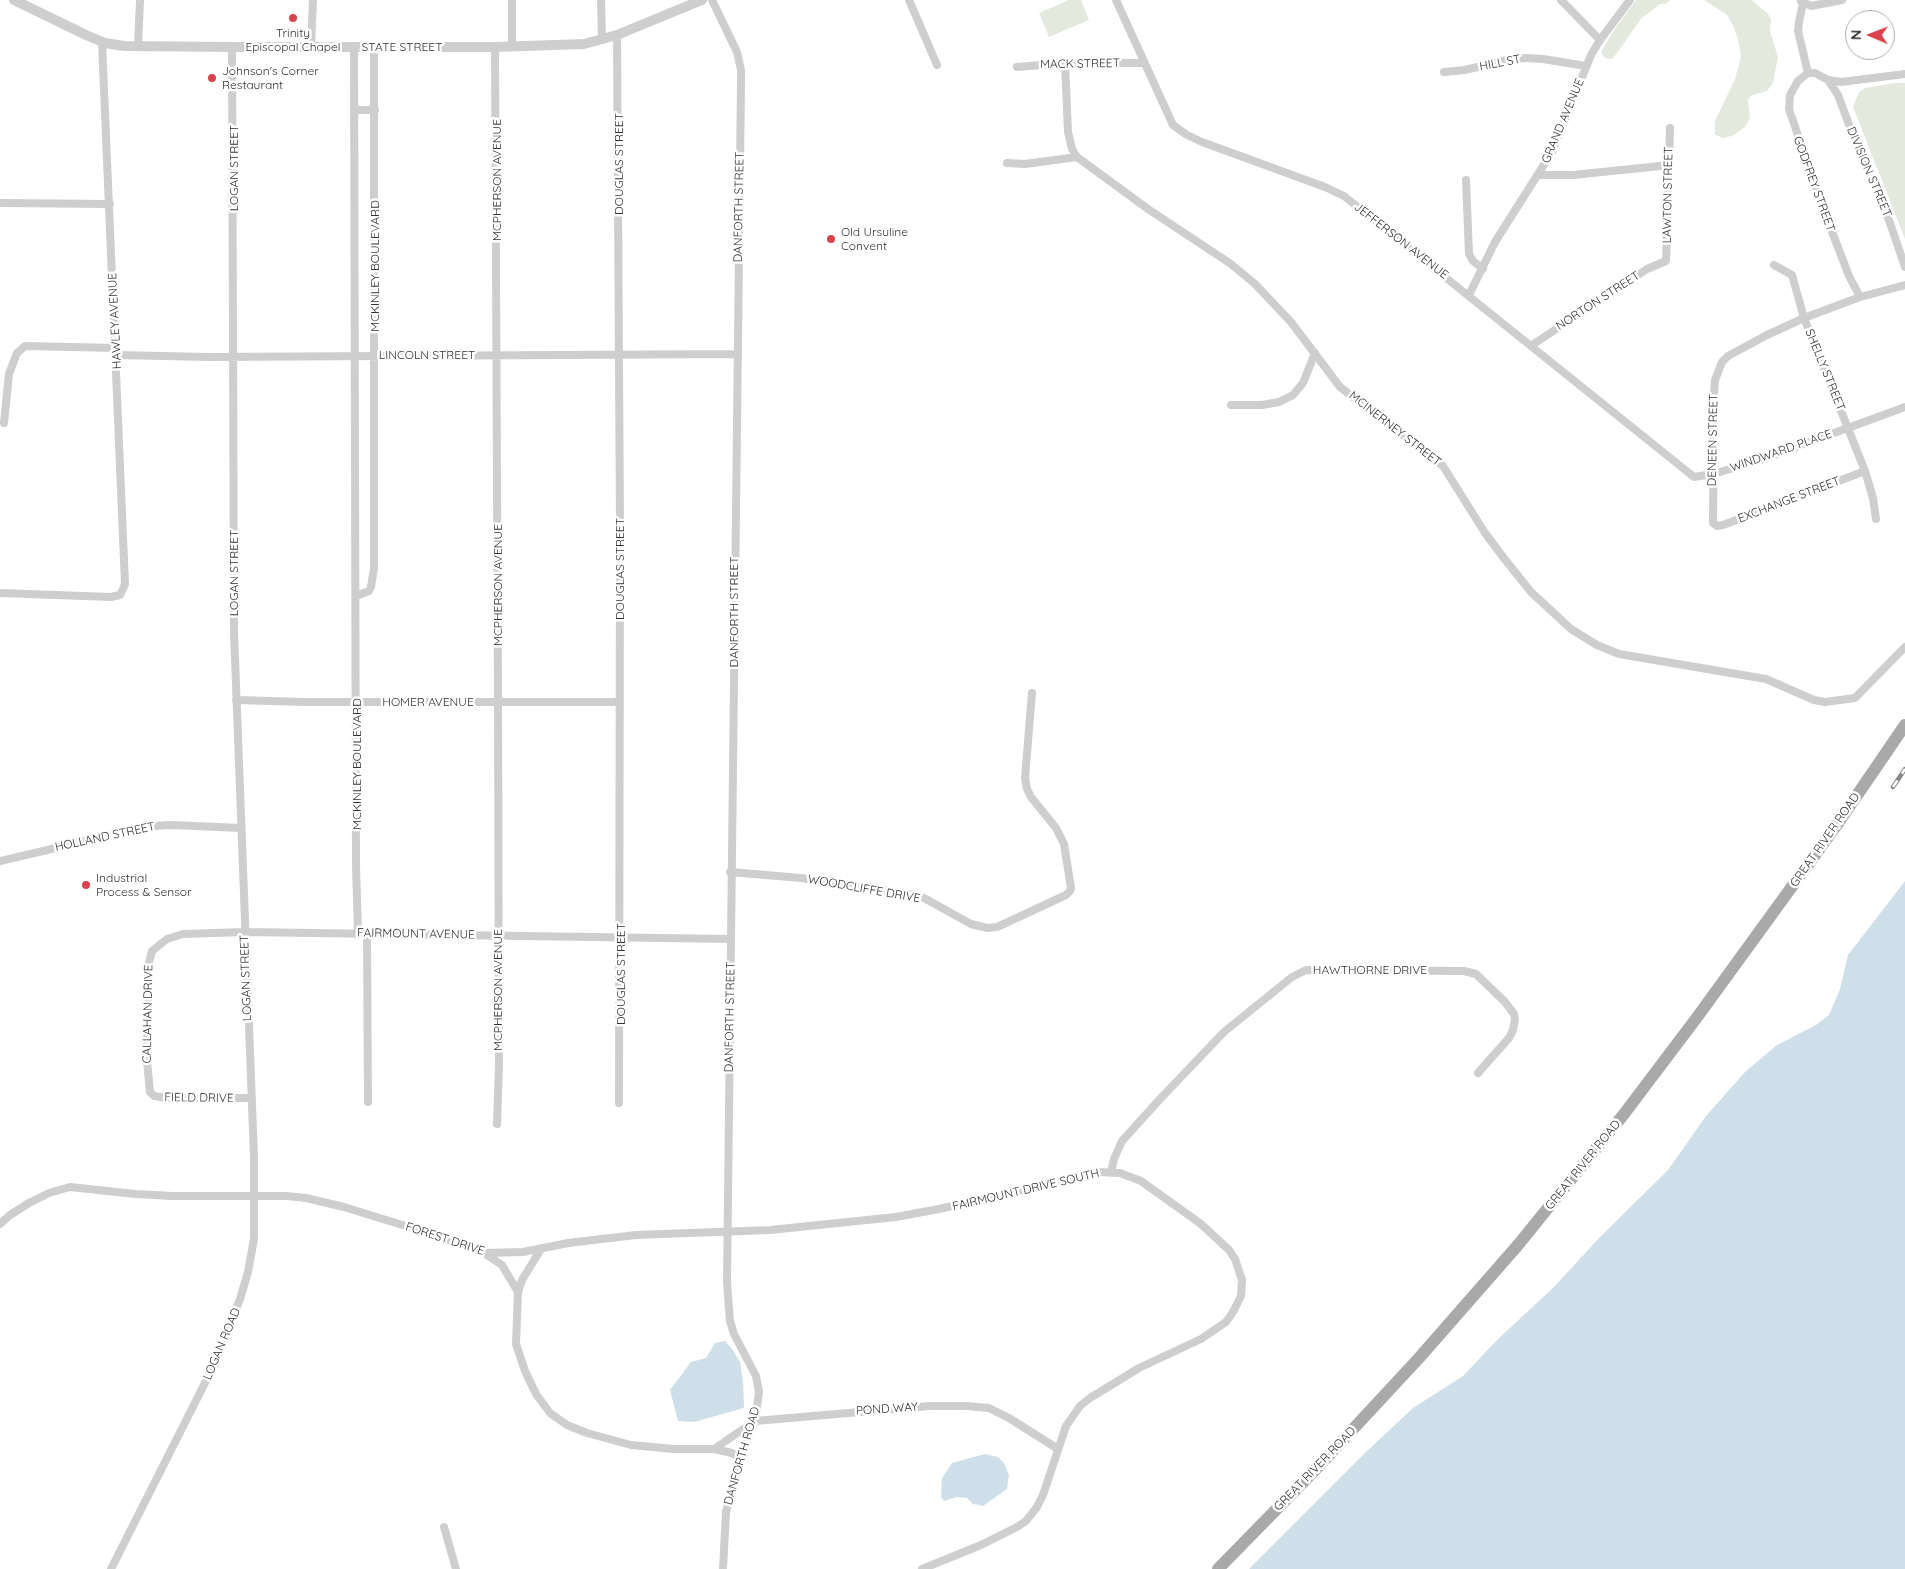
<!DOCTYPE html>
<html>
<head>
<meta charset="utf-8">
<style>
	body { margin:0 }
	#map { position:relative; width:1905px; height:1569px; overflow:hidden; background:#fff; font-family:Quicksand,sans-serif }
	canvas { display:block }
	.north { position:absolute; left:1845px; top:10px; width:50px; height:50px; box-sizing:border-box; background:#fff; border:1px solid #adadad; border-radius:50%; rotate:271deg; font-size:14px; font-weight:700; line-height:20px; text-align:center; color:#313131 }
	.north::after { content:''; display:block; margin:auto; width:18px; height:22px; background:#d8434d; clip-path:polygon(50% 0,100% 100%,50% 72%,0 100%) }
</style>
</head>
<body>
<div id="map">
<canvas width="1905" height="1569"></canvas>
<div class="north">N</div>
</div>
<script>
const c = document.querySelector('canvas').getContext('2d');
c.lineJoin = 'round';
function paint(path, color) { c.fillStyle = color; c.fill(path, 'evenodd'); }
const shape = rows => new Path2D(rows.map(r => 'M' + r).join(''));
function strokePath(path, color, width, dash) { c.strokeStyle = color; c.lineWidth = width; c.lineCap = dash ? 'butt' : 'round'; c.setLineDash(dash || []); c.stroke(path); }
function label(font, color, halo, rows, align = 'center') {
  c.font = font + ' Quicksand,sans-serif'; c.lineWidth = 5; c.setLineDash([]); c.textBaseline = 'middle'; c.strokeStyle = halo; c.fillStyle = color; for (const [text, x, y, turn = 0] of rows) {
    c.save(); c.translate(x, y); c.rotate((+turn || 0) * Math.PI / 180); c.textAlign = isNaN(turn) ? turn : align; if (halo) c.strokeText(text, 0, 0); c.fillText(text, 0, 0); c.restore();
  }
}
paint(shape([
	[1069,0,1081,0,1089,20,1049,37,1039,13],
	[1636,0,1670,0,1666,4,1660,4,1641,19,1617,53,1612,59,1605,58,1601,52,1614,30],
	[1704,0,1752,0,1769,15,1771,20,1770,31,1778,57,1773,83,1767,91,1750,96,1748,100,1750,118,1745,127,1732,136,1722,138,1715,134,1715,121,1735,79,1741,57,1738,39,1733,25,1726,14],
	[1895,83,1905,83,1905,239,1853,107,1859,92,1865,88]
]), '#e4e9dd');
paint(shape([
	[1905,881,1905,1569,1249,1569,1366,1452,1413,1408,1463,1376,1498,1339,1554,1287,1600,1237,1668,1170,1706,1116,1746,1071,1777,1045,1816,1025,1829,1015,1840,989,1848,955],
	[725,1341,733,1350,740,1362,743,1381,744,1408,694,1422,678,1421,670,1390,691,1362,706,1358,715,1343],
	[985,1454,998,1457,1004,1463,1009,1475,1007,1489,983,1506,973,1504,967,1498,957,1497,944,1501,941,1497,942,1478,952,1463]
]), '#cfdfea');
strokePath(shape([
	[601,0,602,40],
	[712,0,737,52,741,70,741,83,727,1283,730,1321,734,1334,756,1376,759,1392,755,1421,740,1458,726,1512,723,1569],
	[909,0,937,65],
	[1116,0,1173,125,1187,135,1202,142,1325,187,1344,196,1694,477,1713,474,1758,461,1905,407],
	[1561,0,1600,40],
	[1801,1,1811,6,1842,0],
	[1803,3,1799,22,1798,31,1808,73],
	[617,35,620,529,619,1103],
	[138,47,140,0],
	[311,47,313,0],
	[354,47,356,865,358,933],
	[495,47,498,701,499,1064,497,1124],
	[512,47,512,0],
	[1065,63,1068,132,1072,149,1077,157,1148,209,1231,264,1255,284,1291,322,1340,387,1443,466,1485,533,1503,557,1531,592,1571,629,1597,645,1619,654,1766,679,1814,700,1825,702,1855,698,1905,647],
	[1017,67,1065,63,1144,63],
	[1444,72,1465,70,1506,60,1526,58,1543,59,1586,66],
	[1828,80,1838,95,1848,122,1890,223,1905,267],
	[355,110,375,110],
	[1007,163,1025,164,1077,157],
	[1539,175,1573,175,1670,165],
	[1466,180,1469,254,1473,261,1483,269],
	[0,203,110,204],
	[1774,265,1792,275,1804,318,1865,471,1873,498,1876,519],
	[1469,295,1495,242,1552,152,1591,55,1600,40,1630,0],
	[1860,297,1849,276,1821,203,1789,109,1790,95,1798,81,1808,73,1815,73,1828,80,1841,82,1905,74],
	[1532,345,1647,269,1666,261,1670,128],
	[116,355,208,357,738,354],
	[1231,405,1262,405,1279,402,1293,395,1303,383,1315,353],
	[4,423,9,374,17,353,25,346,116,348],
	[1865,471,1723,525,1717,526,1713,523,1714,394,1715,380,1722,362,1728,356,1767,335,1804,318,1860,297,1905,285],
	[0,593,111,597,120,595,123,589,125,584,102,42],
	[356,596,369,591,371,587,374,568,374,47],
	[236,700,305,702,619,702],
	[0,861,132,830,153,826,172,825,240,828],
	[730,872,801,878,909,894,924,898,971,924,987,928,997,927,1008,922,1066,895,1070,891,1071,888,1064,844,1056,828,1031,797,1027,789,1025,778,1032,693],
	[367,933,368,1102],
	[251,1098,167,1098,154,1096,150,1092,147,1061,148,967,152,951,167,939,183,934,244,932,731,939],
	[1111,1172,1114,1159,1122,1141,1161,1098,1224,1032,1292,977,1306,970,1464,971,1476,974,1505,1002,1514,1014,1515,1019,1513,1030,1509,1038,1478,1073],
	[0,1224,10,1215,29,1203,49,1193,70,1187,135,1194,173,1196,286,1196,306,1198,344,1207,438,1236,484,1253,523,1252,568,1243,636,1235,770,1230,896,1217,939,1209,1098,1172,1120,1173,1141,1181,1201,1224,1229,1250,1235,1259,1242,1280,1241,1296,1233,1312,1226,1322,1201,1339,1139,1368,1090,1398,1080,1406,1066,1426,1043,1495,1037,1507,1026,1521,1017,1527,981,1545,922,1569],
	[541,1249,522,1280,518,1292,516,1344,525,1371,536,1394,550,1413,567,1425,587,1433,631,1445,674,1449,714,1449,755,1421,930,1406,966,1406,989,1408,1009,1418,1058,1449],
	[484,1253,502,1265,518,1292],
	[714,1449,732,1453,740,1458],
	[444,1527,456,1569],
	[111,1569,214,1365,240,1299,248,1272,254,1239,254,1157,234,632,232,47]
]), '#cecece', 8);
strokePath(shape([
	[14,0,86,35,105,43,124,46,232,47,495,47,584,44,617,35,702,0]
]), '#cecece', 10);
strokePath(shape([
	[1218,1569,1316,1469,1419,1358,1518,1245,1624,1114,1698,1016,1836,826,1905,725]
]), '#a9a9a9', 12);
const rail = shape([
	[1893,787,1905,769]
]);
strokePath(rail, '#868686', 4.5);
strokePath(rail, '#fff', 2.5, [8]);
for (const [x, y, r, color] of [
	[293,18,5,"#d8434d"],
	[212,78,5,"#d8434d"],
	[831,239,5,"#d8434d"],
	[86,885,5,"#d8434d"]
]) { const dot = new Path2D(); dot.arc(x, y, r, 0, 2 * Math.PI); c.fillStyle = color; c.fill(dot); strokePath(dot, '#fff', 2); }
label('12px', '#313131', '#fff', [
	["Trinity",293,33,"center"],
	["Episcopal Chapel",293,47,"center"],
	["Johnson's Corner",222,71],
	["Restaurant",222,85],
	["Old Ursuline",841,232],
	["Convent",841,246],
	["Industrial",96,878],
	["Process & Sensor",96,892]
], 'left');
label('12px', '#313131', '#fff', [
	["STATE STREET",402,47],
	["HILL ST",1500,63,-11],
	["MACK STREET",1080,64,-1],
	["GRAND AVENUE",1563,121,-67],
	["DOUGLAS STREET",619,164,-90],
	["LOGAN STREET",234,168,-90],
	["DIVISION STREET",1869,172,67],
	["MCPHERSON AVENUE",497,180,-90],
	["GODFREY STREET",1814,184,70],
	["LAWTON STREET",1668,195,-89],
	["DANFORTH STREET",739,207,-89],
	["JEFFERSON AVENUE",1401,241,38],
	["MCKINLEY BOULEVARD",375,266,-90],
	["NORTON STREET",1598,301,-33],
	["HAWLEY AVENUE",115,321,-93],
	["LINCOLN STREET",427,355],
	["SHELLY STREET",1825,370,68],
	["MCINERNEY STREET",1395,429,38],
	["DENEEN STREET",1713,440,-89],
	["WINDWARD PLACE",1781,451,-19],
	["EXCHANGE STREET",1789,500,-21],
	["DOUGLAS STREET",620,569,-90],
	["LOGAN STREET",234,573,-90],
	["MCPHERSON AVENUE",498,585,-90],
	["DANFORTH STREET",734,612,-90],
	["HOMER AVENUE",428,702],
	["MCKINLEY BOULEVARD",357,764,-90],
	["HOLLAND STREET",105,837,-12],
	["GREAT RIVER ROAD",1825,840,-55],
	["WOODCLIFFE DRIVE",864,889,10],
	["FAIRMOUNT AVENUE",416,934,1],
	["HAWTHORNE DRIVE",1370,970],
	["DOUGLAS STREET",621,974,-90],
	["LOGAN STREET",246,978,-92],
	["MCPHERSON AVENUE",498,990,-90],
	["CALLAHAN DRIVE",148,1014,-89],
	["DANFORTH STREET",730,1017,-89],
	["FIELD DRIVE",199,1098,1],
	["GREAT RIVER ROAD",1583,1165,-51],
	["FAIRMOUNT DRIVE SOUTH",1026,1190,-13],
	["FOREST DRIVE",445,1239,18],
	["LOGAN ROAD",222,1344,-67],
	["POND WAY",887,1409,-4],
	["DANFORTH ROAD",742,1456,-74],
	["GREAT RIVER ROAD",1315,1469,-46]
]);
</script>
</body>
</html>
